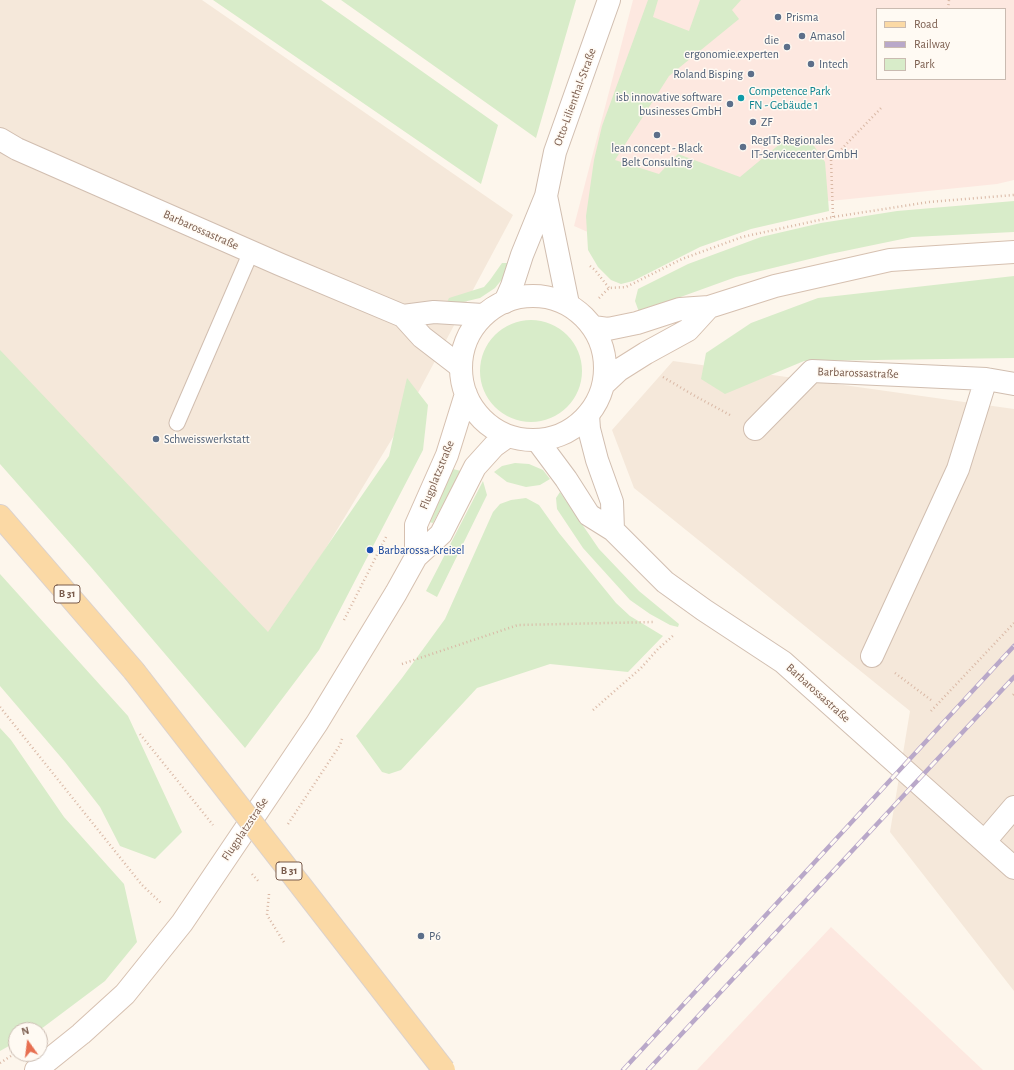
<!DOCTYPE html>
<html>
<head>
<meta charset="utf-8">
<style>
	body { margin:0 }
	#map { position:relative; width:1014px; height:1070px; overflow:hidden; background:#fdf6ec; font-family:"Alegreya Sans",sans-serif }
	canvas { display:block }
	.legend { position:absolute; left:876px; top:8px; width:130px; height:72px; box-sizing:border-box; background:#fffaf3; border:1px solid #cabbb1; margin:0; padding:5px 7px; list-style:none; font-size:12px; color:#7a5c4d }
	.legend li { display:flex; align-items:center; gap:8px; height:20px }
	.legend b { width:20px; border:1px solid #cabbb1 }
	.north { position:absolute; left:8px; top:1022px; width:40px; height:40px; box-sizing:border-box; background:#fffaf3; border:1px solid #cabbb1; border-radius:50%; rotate:346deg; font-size:11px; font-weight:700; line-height:16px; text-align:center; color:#7a5c4d }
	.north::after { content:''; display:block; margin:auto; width:14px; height:18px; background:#e76f51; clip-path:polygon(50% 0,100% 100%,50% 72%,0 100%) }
</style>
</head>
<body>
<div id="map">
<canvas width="1014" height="1070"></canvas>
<ul class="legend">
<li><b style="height:5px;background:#fbd9a5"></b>Road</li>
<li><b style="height:5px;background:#b9a8c9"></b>Railway</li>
<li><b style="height:11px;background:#d8ecc9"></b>Park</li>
</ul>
<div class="north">N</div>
</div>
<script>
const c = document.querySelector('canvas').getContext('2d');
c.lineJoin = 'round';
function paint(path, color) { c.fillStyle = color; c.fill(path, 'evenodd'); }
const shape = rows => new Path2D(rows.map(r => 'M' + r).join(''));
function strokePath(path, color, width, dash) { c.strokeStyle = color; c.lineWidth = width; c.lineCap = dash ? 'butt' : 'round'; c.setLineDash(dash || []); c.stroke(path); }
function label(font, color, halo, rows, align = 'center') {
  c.font = font + ' "Alegreya Sans",sans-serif'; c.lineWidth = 3; c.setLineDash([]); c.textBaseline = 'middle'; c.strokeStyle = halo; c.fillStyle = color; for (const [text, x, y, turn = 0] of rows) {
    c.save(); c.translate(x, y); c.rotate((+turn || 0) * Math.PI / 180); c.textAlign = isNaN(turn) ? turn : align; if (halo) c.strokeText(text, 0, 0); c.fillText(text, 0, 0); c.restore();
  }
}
paint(shape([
	[0,0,202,0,513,215,404,419,263,652,0,378],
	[673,361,1014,409,1014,991,890,832,910,711,634,488,612,430]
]), '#f5e8da');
paint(shape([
	[633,0,1014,0,1014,180,997,184,741,210,638,254,574,226],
	[877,9,1005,9,1005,79,877,79],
	[831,927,983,1070,697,1070]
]), '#fde8e0');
paint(shape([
	[213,0,321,0,498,125,481,184],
	[341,0,576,0,536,138],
	[648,0,658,0,653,17,689,31,700,0,741,0,732,10,739,19,669,76,615,160,659,174,678,154,740,177,787,138,808,137,825,162,829,211,751,229,700,247,633,281,621,284,611,280,598,267,588,250,586,216,594,160,602,126],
	[1014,201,1014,232,912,237,830,254,736,277,639,312,635,301,638,289,688,264,761,237,821,223,897,211],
	[502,263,511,263,508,272,495,288,480,298,459,303,446,304,449,298,484,287,490,280],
	[1014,276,1014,358,804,361,725,394,701,379,706,353,751,323,818,298],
	'480 371a51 51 0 1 1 102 0a51 51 0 1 1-102 0Z',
	[0,350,268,632,389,456,407,378,428,405,423,450,319,650,245,748,91,567,0,464],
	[515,463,529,464,543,470,550,479,540,485,526,487,507,482,494,472,502,466],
	[453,469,461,471,433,523,429,522],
	[483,481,487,495,437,597,426,591],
	[560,492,599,549,639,591,679,624,678,627,670,625,650,614,630,600,583,548,557,509,556,498],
	[526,498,539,505,559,533,616,603,630,616,663,636,628,672,550,664,477,688,401,770,389,774,382,772,356,736,402,678,445,619,493,512,500,504,511,500],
	[0,574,128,716,182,832,155,859,120,846,100,807,65,762,0,686],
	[0,728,11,740,64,817,124,884,137,942,105,981,41,1029,16,1030,16,1042,0,1051]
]), '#d8ecc9');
const lane = shape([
	[177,423,251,252]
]);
const street = shape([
	[0,139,17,149,279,264,403,316,422,337,461,367],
	[546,196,568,304],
	[505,302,512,286,522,255,546,196,555,152,609,0],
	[403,316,434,312,483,315],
	[588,415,589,429,597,460,612,502,613,530],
	[755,429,812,371,986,379,1014,384],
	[537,440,566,479,589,515,613,530,665,582,704,610,783,662,1014,868],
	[872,656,958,469,986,379],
	[985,841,1014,807]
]);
const secondary = shape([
	'461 368a72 72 0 1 1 144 0a72 72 0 1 1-144 0Z',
	[593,327,608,329,637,323,680,309,709,307,775,286,890,260,1014,252],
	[604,384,619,370,646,353,688,330,709,307],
	[416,557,416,525,447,455,466,394],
	[36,1070,81,1034,125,994,182,923,317,723,396,593,416,557,441,534,475,467,494,446,508,436]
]);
const primary = shape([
	[0,516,134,671]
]);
strokePath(lane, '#d1beb0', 17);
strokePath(street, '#d1beb0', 24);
strokePath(secondary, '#d6c0b0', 24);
strokePath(primary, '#dad1cd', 24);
strokePath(shape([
	[948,9,949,0],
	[833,217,831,160,883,106],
	[590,266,595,270,609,288],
	[599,298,609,288,626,287,682,259,742,237,833,217,929,202,1014,195],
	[663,377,695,396,730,415],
	[344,620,386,537],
	[402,664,518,625,654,622],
	[895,673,931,700],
	[1013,695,1014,694],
	[0,707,142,885,162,904],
	[593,710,641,668,658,649,675,634],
	[931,711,1014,623],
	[140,734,213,825],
	[288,824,340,745,342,739],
	[252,874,260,883],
	[269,894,267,915,285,944],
	[0,1063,11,1056]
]), '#d9b8a5', 2.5, [1, 3]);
strokePath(lane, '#fff', 15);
strokePath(street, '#fff', 22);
strokePath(secondary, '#fff', 22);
strokePath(primary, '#fbd9a5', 22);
const rail = shape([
	[623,1070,1014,646],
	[648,1070,1014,677]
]);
strokePath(rail, '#b9a8c9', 4.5);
strokePath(rail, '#fffaf3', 3, [9]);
const primaryBridge = shape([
	[134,671,444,1070]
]);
strokePath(primaryBridge, '#dad1cd', 24, []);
strokePath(primaryBridge, '#fbd9a5', 22);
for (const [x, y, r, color] of [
	[778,17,4,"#5c6f8a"],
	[802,36,4,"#5c6f8a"],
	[787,47,4,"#5c6f8a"],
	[811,64,4,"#5c6f8a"],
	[751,74,4,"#5c6f8a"],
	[741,98,4,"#0f9aa8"],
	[730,104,4,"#5c6f8a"],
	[753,122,4,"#5c6f8a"],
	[657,135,4,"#5c6f8a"],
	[743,147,4,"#5c6f8a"],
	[156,439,4,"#5c6f8a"],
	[370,550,4,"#1a4fb4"],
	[421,936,4,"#5c6f8a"]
]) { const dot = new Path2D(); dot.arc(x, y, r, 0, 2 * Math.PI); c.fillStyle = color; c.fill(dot); strokePath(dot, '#fffaf3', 1.5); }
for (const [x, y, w] of [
	[67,594,26],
	[289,871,26]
]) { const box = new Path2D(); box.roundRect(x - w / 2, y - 9, w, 18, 3); c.fillStyle = '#fffaf3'; c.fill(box); strokePath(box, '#7a5c4d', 1); }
label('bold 11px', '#7a5c4d', null, [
	["B 31",67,594],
	["B 31",289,871]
]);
label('12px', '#4e5e75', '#fffaf3', [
	["Prisma",786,17],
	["Amasol",810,36],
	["die",779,40,"right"],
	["ergonomie.experten",779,54,"right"],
	["Intech",819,64],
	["Roland Bisping",743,74,"right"],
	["isb innovative software",722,97,"right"],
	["businesses GmbH",722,111,"right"],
	["ZF",761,122],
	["RegITs Regionales",751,140],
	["IT-Servicecenter GmbH",751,154],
	["lean concept - Black",657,148,"center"],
	["Belt Consulting",657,162,"center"],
	["Schweisswerkstatt",164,439],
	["P6",429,936]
], 'left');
label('12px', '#0d838f', '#fffaf3', [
	["Competence Park",749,91],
	["FN - Gebäude 1",749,105]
], 'left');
label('12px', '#7a5c4d', '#fffaf3', [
	["Otto-Lilienthal-Straße",575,97,-70],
	["Barbarossastraße",201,230,24],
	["Barbarossastraße",858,373,2],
	["Flugplatzstraße",437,475,-68],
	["Barbarossastraße",818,693,42],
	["Flugplatzstraße",245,829,-56]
]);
label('12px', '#164399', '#fffaf3', [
	["Barbarossa-Kreisel",378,550]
], 'left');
</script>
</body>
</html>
